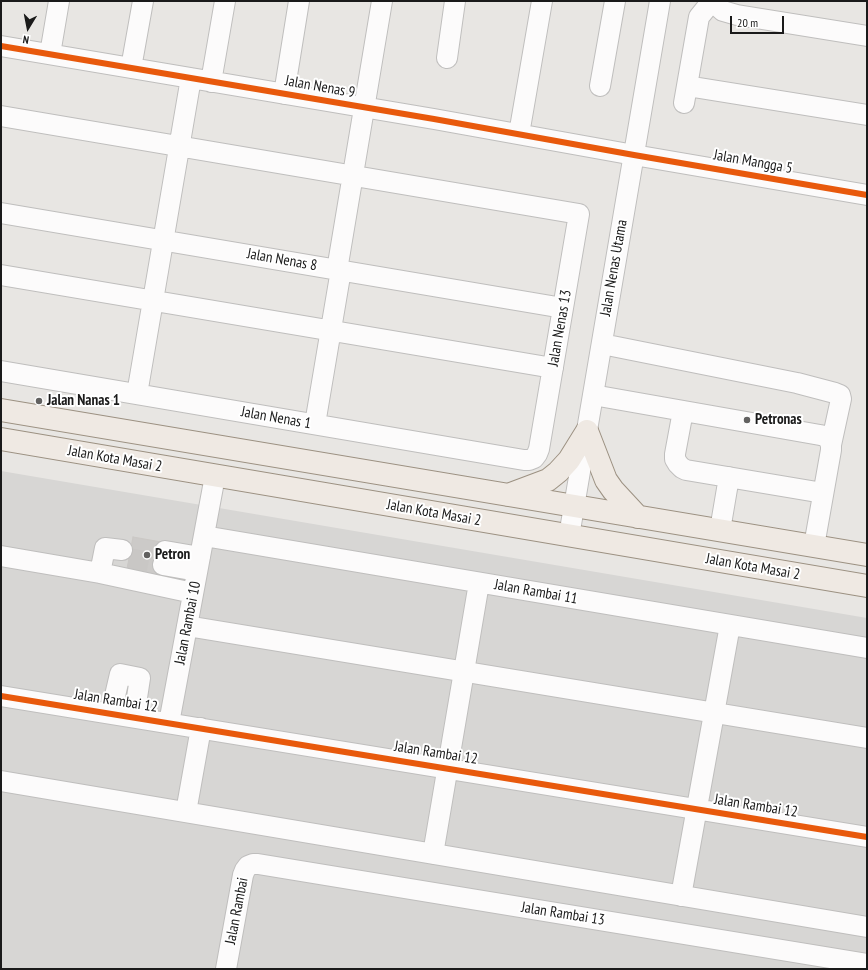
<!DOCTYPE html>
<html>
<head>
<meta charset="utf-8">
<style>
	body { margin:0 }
	#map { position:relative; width:868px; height:970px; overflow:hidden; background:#e8e6e3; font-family:"PT Sans Narrow",sans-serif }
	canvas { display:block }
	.frame { position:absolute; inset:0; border:2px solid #1a1a1a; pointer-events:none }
	.north { position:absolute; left:8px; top:8px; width:40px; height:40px; -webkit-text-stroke:3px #fff; paint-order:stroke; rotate:190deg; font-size:11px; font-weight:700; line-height:16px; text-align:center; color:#1a1a1a }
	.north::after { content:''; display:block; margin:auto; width:14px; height:18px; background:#1a1a1a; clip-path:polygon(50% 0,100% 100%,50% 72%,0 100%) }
	.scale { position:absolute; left:730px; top:16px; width:54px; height:18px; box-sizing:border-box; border:2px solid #1a1a1a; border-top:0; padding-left:5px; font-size:12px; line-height:14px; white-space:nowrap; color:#1a1a1a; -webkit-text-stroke:3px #fff; paint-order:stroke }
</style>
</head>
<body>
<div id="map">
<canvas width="868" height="970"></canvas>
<div class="frame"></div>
<div class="north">N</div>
<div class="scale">20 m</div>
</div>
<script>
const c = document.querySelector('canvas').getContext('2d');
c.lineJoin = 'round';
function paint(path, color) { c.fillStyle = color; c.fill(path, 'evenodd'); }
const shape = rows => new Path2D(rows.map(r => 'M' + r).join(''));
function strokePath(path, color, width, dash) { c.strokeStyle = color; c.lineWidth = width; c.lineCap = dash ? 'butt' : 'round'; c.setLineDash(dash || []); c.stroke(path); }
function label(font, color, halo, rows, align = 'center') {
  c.font = font + ' "PT Sans Narrow",sans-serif'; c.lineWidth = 4; c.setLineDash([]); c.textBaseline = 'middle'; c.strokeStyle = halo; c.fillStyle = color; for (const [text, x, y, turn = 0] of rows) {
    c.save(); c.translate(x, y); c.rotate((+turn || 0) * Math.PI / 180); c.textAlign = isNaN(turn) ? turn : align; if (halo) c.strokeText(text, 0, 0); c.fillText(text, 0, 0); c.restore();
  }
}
paint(shape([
	[1,471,867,618,867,969,1,969]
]), '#d7d6d4');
const building = shape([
	[133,537,167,543,161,576,127,569,133,537]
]);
paint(building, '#cccac8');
strokePath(building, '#cbc8c5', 1);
strokePath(shape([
	[129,558,163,565]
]), '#c9c7c5', 20, [20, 10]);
const minor = shape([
	[712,1,723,11,737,15,867,36],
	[1,46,434,119,634,155,867,195],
	[50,54,59,1],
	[447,58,455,1],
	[131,68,143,1],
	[211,82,225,1],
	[600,86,615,1],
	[687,86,867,115],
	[284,94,299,1],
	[684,103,699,17,712,1],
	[1,116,579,214,539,449,537,454,534,458,529,460,524,460,1,371],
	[519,134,542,1],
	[1,213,563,308],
	[337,270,382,1],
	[1,275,553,368],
	[602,344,797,383,835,393,840,395,841,399,831,445],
	[137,394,191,78],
	[593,395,820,435,825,436,829,440,831,445,831,450,814,546],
	[683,411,675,454,675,459,678,464,682,468,686,470,823,493],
	[315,424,341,270],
	[720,530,729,477],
	[204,536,867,648],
	[569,536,660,1],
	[165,551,200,557],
	[1,556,100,573,193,593],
	[163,565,197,571],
	[100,573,105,548,122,550],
	[187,626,867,738],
	[1,696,867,837],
	[111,713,120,674,140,678,134,717],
	[169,723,215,476],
	[1,781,867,927],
	[186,812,201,728],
	[433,854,479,583],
	[681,896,730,625],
	[226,969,243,875,245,870,248,866,253,864,258,864,867,964]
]);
const major = shape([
	[1,410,867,555],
	[587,431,606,480,613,490,638,517],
	[1,439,867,586],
	[508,495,548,480,558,472,569,460,587,431]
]);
strokePath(minor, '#bfbebd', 22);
strokePath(major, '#9c9182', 24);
strokePath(minor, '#fcfbfb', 20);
strokePath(major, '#efe9e3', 22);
strokePath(shape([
	[1,46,434,119,634,155,867,195],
	[1,696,867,837]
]), '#e8590c', 6);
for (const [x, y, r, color] of [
	[39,401,4,"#626160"],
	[747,420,4,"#626160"],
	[147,555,4,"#626160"]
]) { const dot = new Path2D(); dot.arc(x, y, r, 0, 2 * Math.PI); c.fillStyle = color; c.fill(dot); strokePath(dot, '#fff', 1.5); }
label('15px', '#1a1a1a', '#fff', [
	["Jalan Nenas 9",320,87,10],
	["Jalan Mangga 5",753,162,10],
	["Jalan Nenas 8",282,260,10],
	["Jalan Nenas Utama",614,268,-80],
	["Jalan Nenas 13",560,328,-80],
	["Jalan Nenas 1",276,418,10],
	["Jalan Kota Masai 2",115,459,10],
	["Jalan Kota Masai 2",434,513,10],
	["Jalan Kota Masai 2",753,567,10],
	["Jalan Rambai 11",536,592,10],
	["Jalan Rambai 10",188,623,-79],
	["Jalan Rambai 12",116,701,9],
	["Jalan Rambai 12",436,753,9],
	["Jalan Rambai 12",756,806,9],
	["Jalan Rambai",237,911,-79],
	["Jalan Rambai 13",563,914,9]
]);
label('bold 15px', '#1a1a1a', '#fff', [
	["Jalan Nanas 1",47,401],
	["Petronas",755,420],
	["Petron",155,555]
], 'left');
</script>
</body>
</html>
